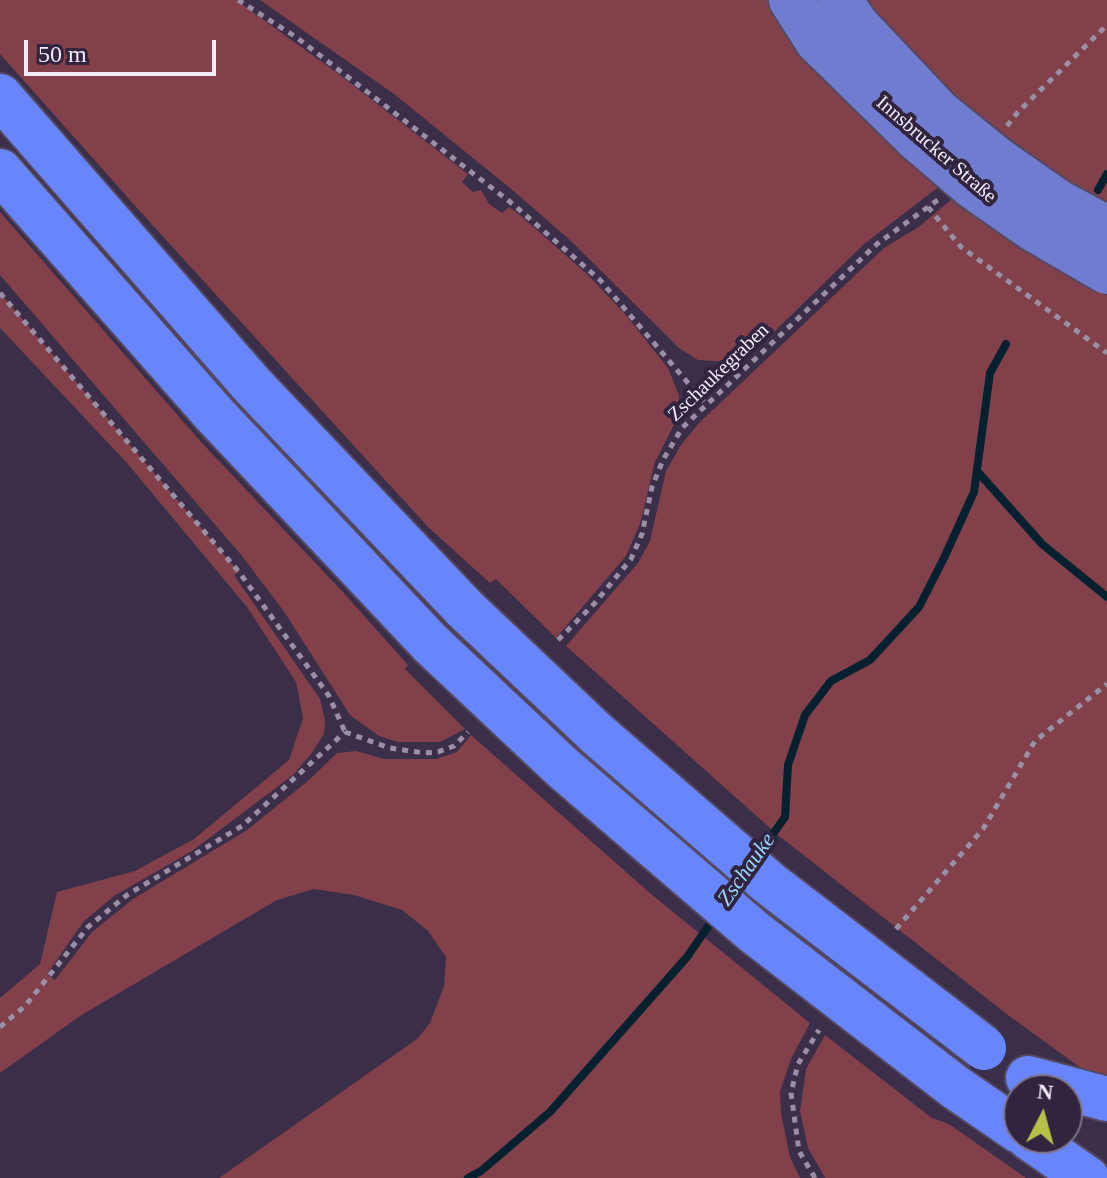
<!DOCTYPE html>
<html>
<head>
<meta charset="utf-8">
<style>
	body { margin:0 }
	#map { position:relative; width:1107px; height:1178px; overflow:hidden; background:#3a2e49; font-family:Georgia,serif }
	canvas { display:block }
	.north { position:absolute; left:1003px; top:1074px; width:80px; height:80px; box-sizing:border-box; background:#30243f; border:2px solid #7d738a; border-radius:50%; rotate:6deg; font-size:22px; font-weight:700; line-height:32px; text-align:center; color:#f1eafb }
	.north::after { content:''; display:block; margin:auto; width:28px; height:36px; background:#b8c147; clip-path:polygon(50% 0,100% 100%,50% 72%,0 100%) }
	.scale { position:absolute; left:24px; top:40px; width:192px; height:36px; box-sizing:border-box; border:4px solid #f1eafb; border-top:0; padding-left:10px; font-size:24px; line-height:28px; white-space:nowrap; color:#f1eafb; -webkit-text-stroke:6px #30243f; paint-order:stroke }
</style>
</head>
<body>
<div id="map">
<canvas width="1107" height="1178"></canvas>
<div class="north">N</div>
<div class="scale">50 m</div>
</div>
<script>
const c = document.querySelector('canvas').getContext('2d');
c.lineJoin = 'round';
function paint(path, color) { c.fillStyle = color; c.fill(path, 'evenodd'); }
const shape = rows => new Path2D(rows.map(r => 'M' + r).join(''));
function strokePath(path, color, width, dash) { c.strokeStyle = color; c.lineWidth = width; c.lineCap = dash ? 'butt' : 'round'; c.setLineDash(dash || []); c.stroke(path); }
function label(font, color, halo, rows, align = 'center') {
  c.font = font + ' Georgia,serif'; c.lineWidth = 8; c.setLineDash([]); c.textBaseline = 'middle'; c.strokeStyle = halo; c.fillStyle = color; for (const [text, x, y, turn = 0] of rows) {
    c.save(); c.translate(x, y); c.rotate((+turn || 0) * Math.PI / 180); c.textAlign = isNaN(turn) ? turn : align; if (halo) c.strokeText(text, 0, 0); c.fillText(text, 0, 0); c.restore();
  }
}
paint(shape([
	[0,0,236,0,340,75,468,174,462,182,473,192,481,190,489,204,502,213,509,207,521,216,587,274,625,314,668,368,679,395,679,415,655,462,640,524,626,556,556,638,496,579,490,583,428,527,146,218,0,54],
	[260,0,769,0,826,76,940,186,864,244,772,334,729,362,698,360,679,348,571,241,510,188,394,94],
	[859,0,1107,0,1107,203,1063,178,954,97],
	[953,198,1011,241,1107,295,1107,1080,1085,1071,1008,1015,779,836,566,646,638,563,650,541,666,471,681,445,699,423,884,248,920,226],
	[0,212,202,443,342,591,408,665,405,669,465,729,440,742,398,742,379,736,350,715,285,613,242,556,0,275],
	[0,293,239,572,234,575,320,699,325,720,324,734,311,754,293,775,192,851,114,896,84,921,47,974,55,980,92,932,133,899,247,830,309,780,337,753,356,751,385,759,436,759,457,752,471,735,651,894,810,1023,791,1059,780,1092,781,1113,790,1157,800,1178,219,1178,417,1039,430,1023,444,986,446,957,428,931,402,910,354,895,314,889,277,900,80,1016,0,1073,0,998,40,964,57,892,135,871,194,839,289,760,303,718,296,682,247,607,127,463,0,328],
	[825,1035,932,1118,949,1124,1026,1178,825,1178,808,1148,800,1111,806,1069]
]), '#81404a');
strokePath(shape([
	[1098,190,1107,174],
	[977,471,1042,544,1107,597],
	[758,855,785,817,788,765,805,715,831,681,870,660,919,607,944,558,974,492,990,373,1006,344],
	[468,1178,481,1171,550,1112,687,957,716,915]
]), '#05202f', 8);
const major = shape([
	[791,0,817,41,917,139],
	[840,0,856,24,939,112]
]);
const highway = shape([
	[0,96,253,386,465,609],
	[0,171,214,414,431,644],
	[1028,1078,1107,1099],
	[955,1087,1019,1131],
	[1029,1138,1087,1178]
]);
strokePath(major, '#544960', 48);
strokePath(highway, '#544960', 48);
strokePath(shape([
	[238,0,296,37,514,205,600,280,706,404],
	[1007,126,1018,112,1107,25],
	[928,207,961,247,1107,353],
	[0,293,239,572,329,696,345,732],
	[558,640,594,604,631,559,642,534,652,487,663,460,682,428,877,244,939,199],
	[345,732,390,748,424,753,438,752,454,746,468,732],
	[896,929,983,829,1035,741,1107,684],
	[0,1027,25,1006,88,927,127,895,242,826,345,732],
	[815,1178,799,1151,791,1093,798,1064,819,1030]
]), '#9990a5', 5, [6, 6]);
strokePath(major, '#707cd0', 44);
strokePath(highway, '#6885fc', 44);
const majorBridge = shape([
	[939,112,997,159,1057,201,1107,228],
	[917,139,973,187,1033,229,1107,272]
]);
const highwayBridge = shape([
	[465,609,597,734,769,883,984,1048],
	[431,644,563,768,754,932,955,1087]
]);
strokePath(majorBridge, '#544960', 48, []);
strokePath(highwayBridge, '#544960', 48, []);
strokePath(majorBridge, '#707cd0', 44);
strokePath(highwayBridge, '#6885fc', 44);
label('20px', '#f1eafb', '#30243f', [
	["Innsbrucker Straße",936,150,41],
	["Zschaukegraben",719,373,-44]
]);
label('italic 22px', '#97d5fc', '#30243f', [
	["Zschauke",747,870,-55]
]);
</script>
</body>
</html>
